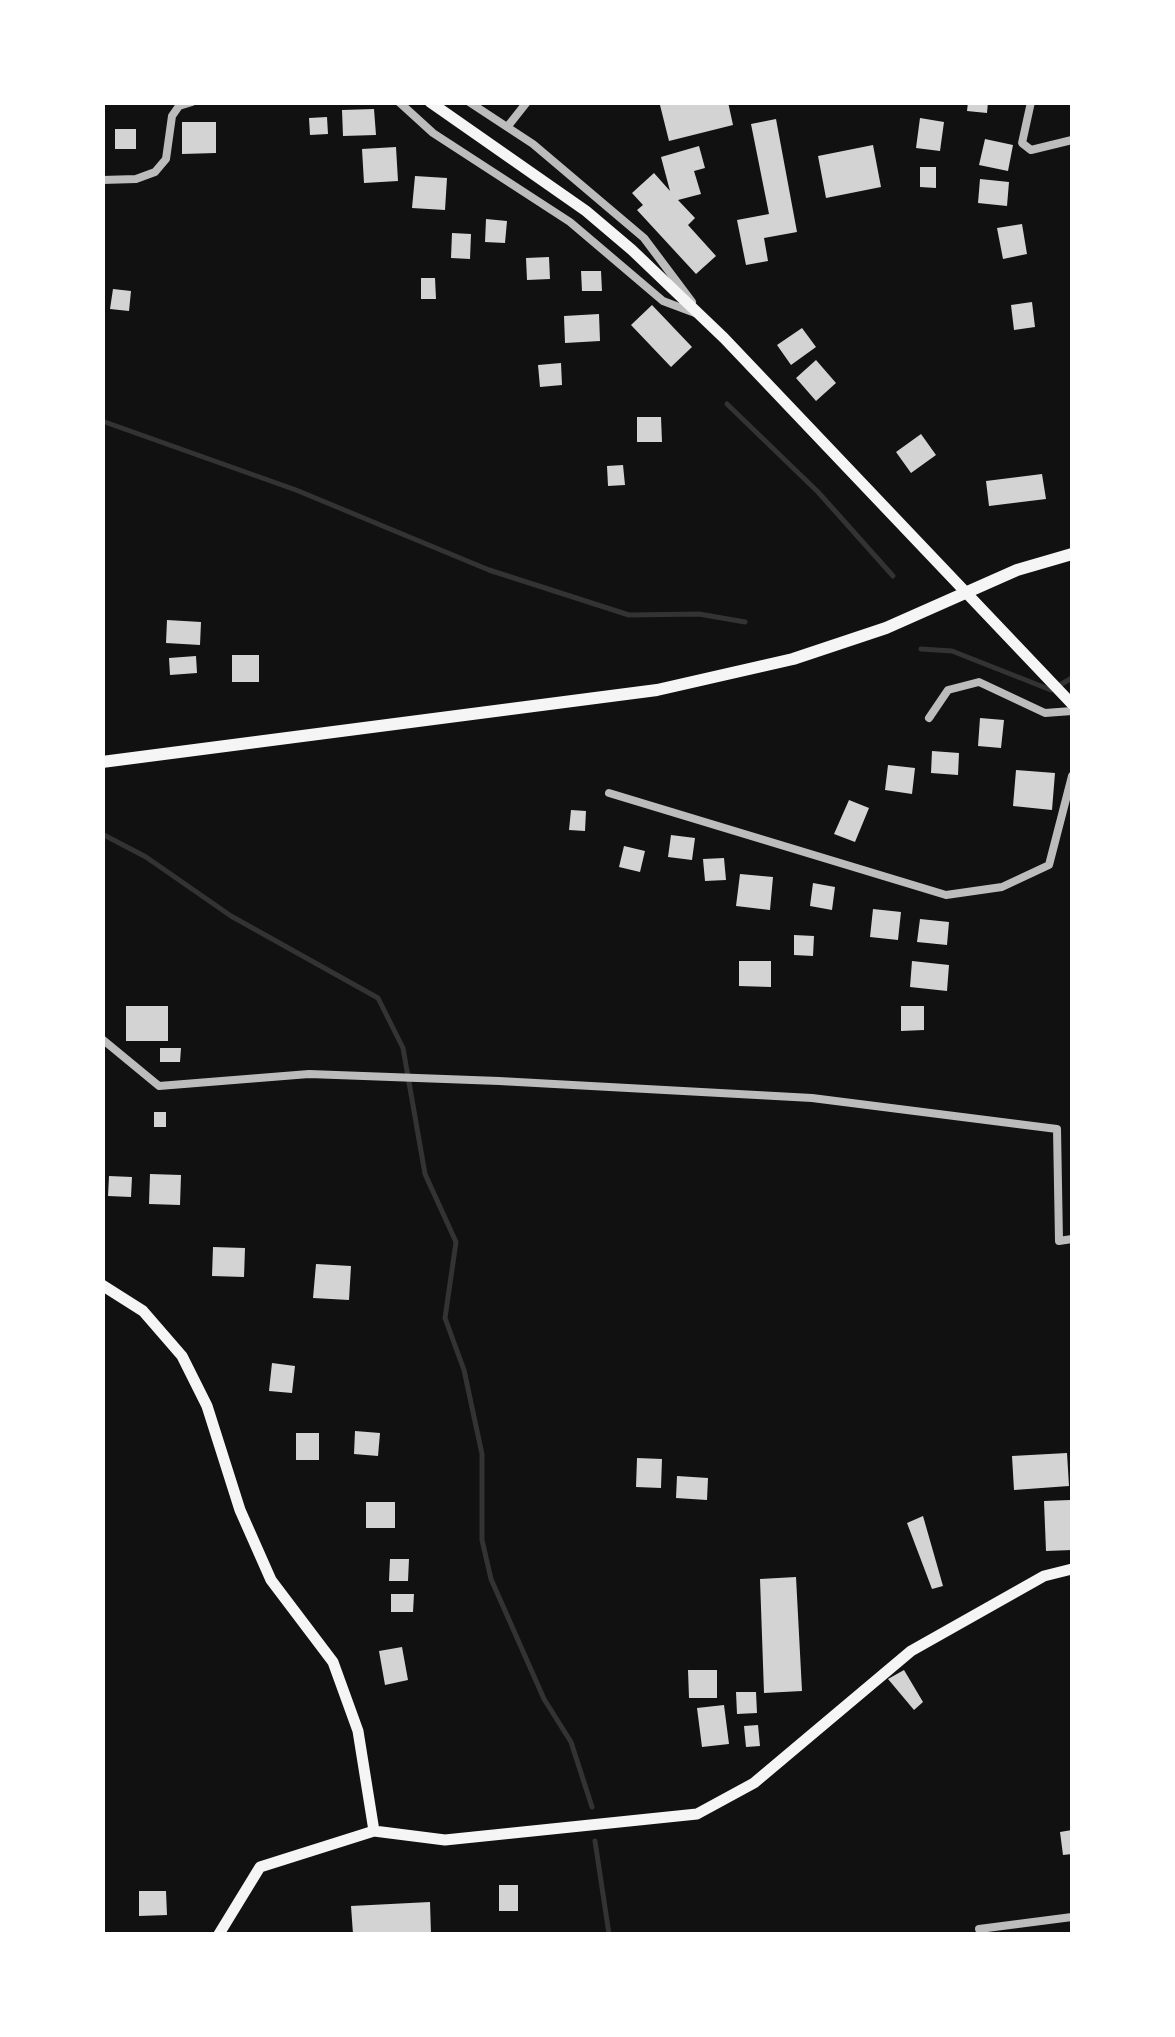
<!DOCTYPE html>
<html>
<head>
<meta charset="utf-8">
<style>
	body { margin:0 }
	#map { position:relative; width:1175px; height:2037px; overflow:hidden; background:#111; font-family:"Exo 2",sans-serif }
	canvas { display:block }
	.frame { position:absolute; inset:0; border:105px solid #fff; pointer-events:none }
</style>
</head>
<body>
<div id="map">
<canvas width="1175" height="2037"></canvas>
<div class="frame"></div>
</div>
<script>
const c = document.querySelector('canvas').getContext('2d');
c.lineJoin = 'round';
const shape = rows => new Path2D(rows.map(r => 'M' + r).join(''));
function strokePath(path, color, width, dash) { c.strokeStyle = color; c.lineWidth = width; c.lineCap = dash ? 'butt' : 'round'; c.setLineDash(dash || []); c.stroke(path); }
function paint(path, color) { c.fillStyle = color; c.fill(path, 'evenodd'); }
strokePath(shape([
	[727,404,818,492,893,576],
	[102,421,296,490,489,570,629,615,699,614,745,622],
	[921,649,952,651,1051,690,1072,678],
	[102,834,146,857,231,916,378,998,403,1048,425,1174,456,1242,445,1318,464,1370,482,1454,482,1540,491,1579,544,1699,571,1742,592,1807],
	[595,1841,609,1934]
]), '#333', 5);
paint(shape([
	[670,102,728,102,733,125,669,141,660,105],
	[968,102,988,102,987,113,967,111],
	[374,109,376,135,343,136,342,110],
	[327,117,328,134,310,135,309,118],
	[920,118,944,122,940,151,916,148],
	[776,119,797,232,764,238,768,261,746,265,737,220,769,214,751,124],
	[182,122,216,122,216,153,182,154],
	[115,129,136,129,136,149,115,149],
	[985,139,1013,145,1008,171,979,165],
	[873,145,881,187,826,198,818,156],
	[699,146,705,168,694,171,701,194,678,200,695,218,688,225,716,256,696,274,637,210,643,205,632,193,654,173,670,191,661,157],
	[396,147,398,181,364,183,362,149],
	[920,167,936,167,936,188,920,187],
	[415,176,447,178,445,210,412,208],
	[980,179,1009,182,1007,206,978,203],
	[486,219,507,221,505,243,485,242],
	[1022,224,1027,254,1003,259,997,228],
	[452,233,471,234,470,259,451,258],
	[549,257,550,279,527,280,526,258],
	[581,271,601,271,602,291,582,291],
	[421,278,435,278,436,299,421,299],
	[113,289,131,291,129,311,110,309],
	[1032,302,1035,327,1014,330,1011,305],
	[652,305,692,347,671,367,631,325],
	[599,314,600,341,565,343,564,316],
	[802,328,816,347,791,365,777,345],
	[816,360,836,383,816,401,796,378],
	[561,363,562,385,540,387,538,365],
	[637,417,661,417,662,442,637,442],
	[921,434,936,455,911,473,896,452],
	[623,465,625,485,608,486,607,466],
	[1042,474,1046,499,989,506,986,481],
	[167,620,201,622,200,645,166,643],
	[232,655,259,655,259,682,232,682],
	[196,656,197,673,170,675,169,658],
	[980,718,1004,720,1001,748,978,746],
	[932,751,959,753,958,775,931,773],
	[888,765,915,768,912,794,885,790],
	[1016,770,1055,773,1052,810,1013,806],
	[849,800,869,808,855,842,834,834],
	[571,810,586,811,585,831,569,830],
	[671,835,695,838,692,860,668,857],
	[624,846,645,851,640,872,619,867],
	[724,858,726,880,705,881,703,859],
	[740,874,773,877,770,910,736,906],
	[813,883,835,887,832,910,810,906],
	[873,909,901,912,898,940,870,937],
	[920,919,949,922,947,945,917,942],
	[794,935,814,936,813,956,794,955],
	[739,961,771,961,771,987,739,986],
	[912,961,949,965,947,991,910,987],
	[126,1006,168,1006,168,1041,126,1041],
	[901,1006,924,1006,924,1030,901,1031],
	[160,1048,181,1048,180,1062,160,1062],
	[154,1112,166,1112,166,1127,154,1127],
	[150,1174,181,1175,180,1205,149,1204],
	[109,1176,132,1177,131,1197,108,1196],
	[213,1247,245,1248,244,1277,212,1276],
	[316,1264,351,1266,349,1300,313,1298],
	[272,1363,295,1366,292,1393,269,1391],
	[355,1431,380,1433,378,1456,354,1454],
	[296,1433,319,1433,319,1460,296,1460],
	[1067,1453,1069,1486,1014,1490,1012,1456],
	[637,1458,662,1459,661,1488,636,1487],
	[677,1476,708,1478,707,1500,676,1498],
	[1070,1500,1072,1550,1046,1551,1044,1501],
	[366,1502,395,1502,395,1528,366,1528],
	[923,1516,943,1586,932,1589,907,1523],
	[390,1559,409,1559,408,1581,389,1581],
	[796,1577,802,1691,764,1693,760,1579],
	[391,1594,414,1594,413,1612,391,1612],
	[402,1647,408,1680,385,1685,379,1651],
	[688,1670,717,1670,717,1698,689,1698],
	[904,1670,923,1702,914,1710,888,1679],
	[736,1692,756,1692,757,1713,737,1714],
	[724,1705,729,1744,702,1747,697,1708],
	[758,1725,760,1746,746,1747,744,1726],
	[1072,1830,1072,1854,1063,1855,1060,1832],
	[499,1885,518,1885,518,1911,499,1911],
	[139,1891,166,1891,167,1915,139,1916],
	[430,1902,431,1934,353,1934,351,1906]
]), '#d3d3d3');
strokePath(shape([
	[399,102,433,133,570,222,663,301,695,313],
	[469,102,533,144,644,238,692,302],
	[1031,102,1022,143,1031,150,1072,140],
	[508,126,527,102],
	[102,180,136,179,155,172,166,159,172,116,179,106,192,102],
	[929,718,948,690,979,682,1045,713,1072,711],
	[609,793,946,895,1002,887,1049,865,1072,776],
	[102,1039,159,1086,309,1074,499,1081,812,1098,1057,1129,1059,1241,1072,1239],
	[979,1929,1072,1917]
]), '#bcbcbc', 8);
strokePath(shape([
	[430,102,586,211,632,250,724,338,1072,704],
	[102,1285,143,1311,182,1356,207,1406,240,1510,271,1580,333,1662,358,1731,374,1831],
	[219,1934,260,1867,374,1831,445,1840,697,1814,754,1783,911,1651,1044,1576,1072,1569]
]), '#f5f5f5', 11);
strokePath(shape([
	[102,762,657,690,793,659,886,628,1017,570,1072,554]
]), '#f5f5f5', 12);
</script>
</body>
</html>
